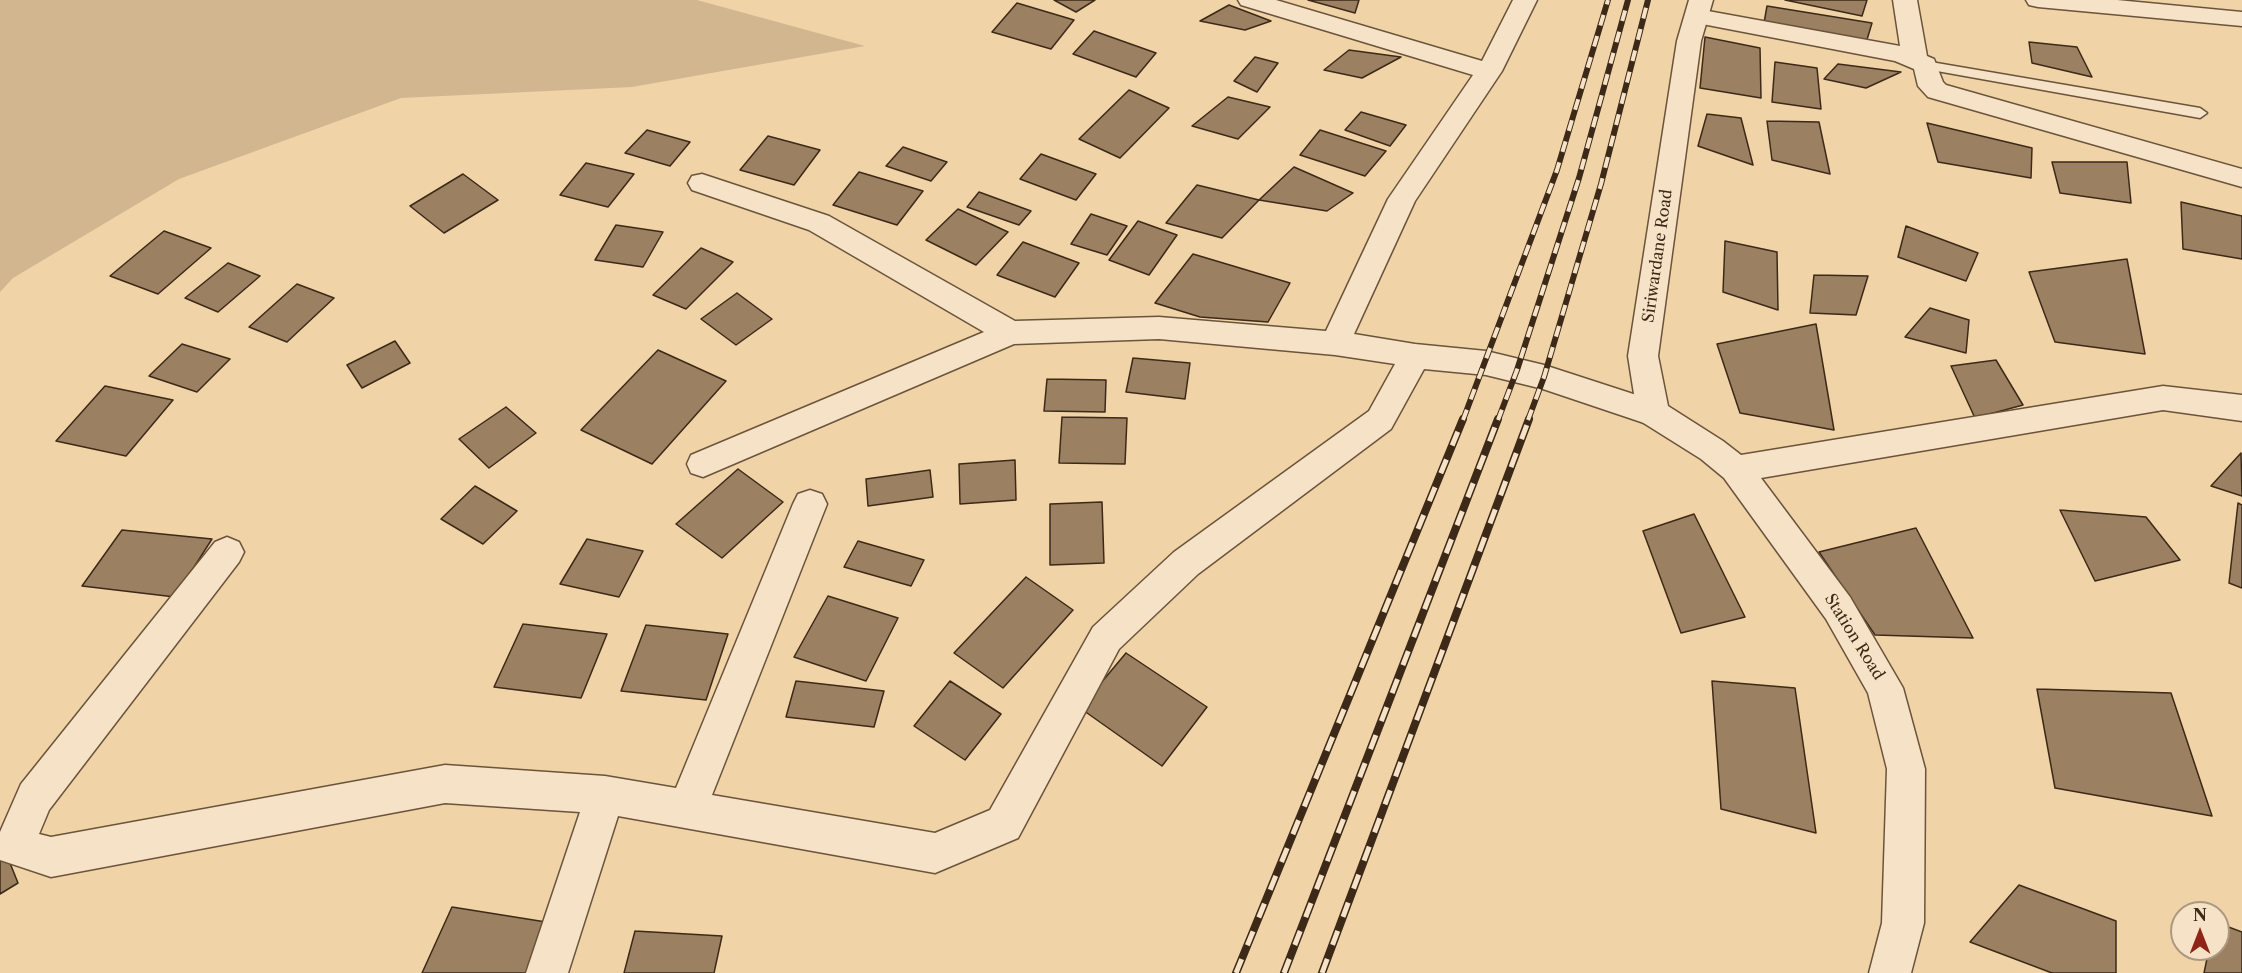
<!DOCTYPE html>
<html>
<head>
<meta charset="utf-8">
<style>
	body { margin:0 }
	#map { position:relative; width:2242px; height:973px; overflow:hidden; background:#f1d3a8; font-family:"Libre Caslon Text",serif }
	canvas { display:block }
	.north { position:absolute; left:2170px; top:901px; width:60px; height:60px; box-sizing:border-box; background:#f6e2c6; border:2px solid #ac9880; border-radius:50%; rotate:0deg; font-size:16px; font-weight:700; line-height:24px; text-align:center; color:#3d2917 }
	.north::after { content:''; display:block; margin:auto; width:21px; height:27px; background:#8f2418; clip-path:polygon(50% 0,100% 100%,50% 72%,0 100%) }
</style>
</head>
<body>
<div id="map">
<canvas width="2242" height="973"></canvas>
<div class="north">N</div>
</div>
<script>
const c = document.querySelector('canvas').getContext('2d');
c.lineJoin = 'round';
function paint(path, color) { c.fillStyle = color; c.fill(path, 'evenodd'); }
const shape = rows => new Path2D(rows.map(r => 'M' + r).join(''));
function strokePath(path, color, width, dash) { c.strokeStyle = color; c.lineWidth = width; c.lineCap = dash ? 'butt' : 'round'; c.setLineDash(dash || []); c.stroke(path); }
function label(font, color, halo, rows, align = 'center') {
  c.font = font + ' "Libre Caslon Text",serif'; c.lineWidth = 4.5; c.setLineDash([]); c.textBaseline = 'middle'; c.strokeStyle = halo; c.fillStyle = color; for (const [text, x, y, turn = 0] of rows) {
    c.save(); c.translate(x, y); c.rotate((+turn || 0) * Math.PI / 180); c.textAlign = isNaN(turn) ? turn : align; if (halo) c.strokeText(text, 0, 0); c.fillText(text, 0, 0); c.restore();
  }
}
paint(shape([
	[0,0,697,0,865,46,632,87,401,98,179,179,13,278,0,292]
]), '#d2b68f');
const building = shape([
	[1054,0,1095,0,1076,12,1054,0],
	[1308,0,1359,0,1355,13,1308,0],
	[1785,0,1867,0,1862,16,1785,0],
	[1017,3,1074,20,1051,49,992,32,1017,3],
	[1229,5,1271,21,1245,30,1200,21,1229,5],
	[1767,6,1872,23,1866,43,1764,23,1767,6],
	[1094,31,1156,53,1136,77,1073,54,1094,31],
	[1705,37,1760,48,1761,98,1700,88,1705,37],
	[2029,42,2077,47,2092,77,2032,63,2029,42],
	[1349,50,1401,57,1362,78,1324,70,1349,50],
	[1255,57,1278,63,1257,92,1234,81,1255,57],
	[1775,62,1817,68,1821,109,1772,102,1775,62],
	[1838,64,1901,72,1866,88,1824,79,1838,64],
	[1129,90,1169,108,1120,158,1079,139,1129,90],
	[1228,97,1270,107,1238,139,1192,126,1228,97],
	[1361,112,1406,125,1390,146,1345,130,1361,112],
	[1707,114,1741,118,1753,165,1698,146,1707,114],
	[1767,121,1819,122,1830,174,1772,160,1767,121],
	[1927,123,2032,148,2031,178,1938,162,1927,123],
	[647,130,690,142,670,166,625,153,647,130],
	[1320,130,1386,151,1365,176,1300,155,1320,130],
	[768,136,820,150,794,185,740,170,768,136],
	[903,147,947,162,931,181,886,166,903,147],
	[1041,154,1096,174,1076,200,1020,179,1041,154],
	[2052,162,2127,162,2131,203,2060,193,2052,162],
	[586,163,634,174,608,207,560,195,586,163],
	[1294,167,1353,193,1327,211,1259,200,1294,167],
	[859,172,923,191,897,225,833,205,859,172],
	[463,174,498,200,444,233,410,206,463,174],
	[1197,185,1259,200,1222,238,1166,223,1197,185],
	[979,192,1031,211,1019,225,967,207,979,192],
	[2181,202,2242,216,2242,259,2183,249,2181,202],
	[958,209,1008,232,976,265,926,240,958,209],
	[1091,214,1127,226,1107,255,1071,244,1091,214],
	[1138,221,1177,235,1149,275,1109,260,1138,221],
	[616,225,663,232,643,267,595,260,616,225],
	[1906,226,1978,253,1966,281,1898,257,1906,226],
	[164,231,211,248,158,294,110,276,164,231],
	[1725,241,1777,252,1778,310,1723,292,1725,241],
	[1023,242,1079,263,1055,297,997,275,1023,242],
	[701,248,733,262,686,309,653,295,701,248],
	[1193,254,1290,283,1268,322,1200,317,1155,303,1193,254],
	[2127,259,2145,354,2055,342,2029,272,2127,259],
	[228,263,260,276,218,312,185,298,228,263],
	[1814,275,1868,276,1856,315,1810,313,1814,275],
	[297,284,334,298,287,342,249,327,297,284],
	[737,293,772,319,736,345,701,319,737,293],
	[1930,308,1969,320,1966,353,1905,337,1930,308],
	[1816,324,1834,430,1740,413,1717,344,1816,324],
	[395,341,410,363,362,388,347,365,395,341],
	[182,344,230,359,197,392,149,376,182,344],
	[658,350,726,381,652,464,581,430,658,350],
	[1133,358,1190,363,1185,399,1126,392,1133,358],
	[1996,360,2023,405,1975,418,1951,366,1996,360],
	[1047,379,1106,380,1105,412,1044,411,1047,379],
	[105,386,173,400,126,456,56,441,105,386],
	[506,407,536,433,489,468,459,439,506,407],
	[1062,417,1127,418,1125,464,1059,463,1062,417],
	[2241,453,2242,496,2211,486,2241,453],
	[1015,460,1016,500,960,504,959,464,1015,460],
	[738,469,783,502,722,558,676,524,738,469],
	[930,470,933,497,868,506,866,479,930,470],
	[475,486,517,511,483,544,441,519,475,486],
	[1102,502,1104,563,1050,565,1050,504,1102,502],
	[2238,503,2242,505,2242,588,2229,583,2238,503],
	[2060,510,2146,517,2180,560,2095,581,2060,510],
	[1694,514,1745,617,1681,633,1643,531,1694,514],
	[1916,528,1973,638,1875,635,1819,552,1916,528],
	[122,530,212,539,175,597,82,586,122,530],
	[587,539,643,551,619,597,560,584,587,539],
	[858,541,924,560,911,586,844,567,858,541],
	[1026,577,1073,610,1003,688,954,653,1026,577],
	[828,596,898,618,866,681,794,657,828,596],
	[523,624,607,634,581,698,494,687,523,624],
	[646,625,728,634,706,700,621,691,646,625],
	[1126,653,1207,707,1162,766,1080,708,1126,653],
	[796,681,884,691,874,727,786,717,796,681],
	[950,681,1001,714,965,760,914,726,950,681],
	[1712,681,1795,688,1816,833,1721,809,1712,681],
	[2037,689,2171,693,2212,816,2055,788,2037,689],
	[0,838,18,883,0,894,0,838],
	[2019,885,2116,921,2116,973,2052,973,1970,942,2019,885],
	[452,907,546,922,526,973,422,973,452,907],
	[2218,923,2242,932,2242,973,2204,973,2209,949,2218,949,2218,923],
	[635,931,722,936,714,973,624,973,635,931]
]);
paint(building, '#9b8162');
strokePath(building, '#3d2917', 1.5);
const service = shape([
	[1925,61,2200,108,2207,113,2200,118,1920,68,1918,65,1920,62,1925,61]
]);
const minor = shape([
	[1238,0,1276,0,1482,61,1513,0,1537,0,1502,71,1415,201,1354,334,1415,344,1486,351,1544,365,1664,404,1669,413,1664,422,1653,426,1543,389,1486,375,1424,369,1391,429,1198,574,1119,649,1018,838,935,873,618,816,568,973,526,973,580,812,445,803,51,877,0,860,0,832,21,784,215,542,227,537,239,542,244,552,239,562,49,810,39,834,51,837,445,765,605,776,676,788,793,504,798,494,810,490,822,494,827,504,712,795,935,833,990,810,1093,627,1174,552,1369,411,1395,364,1335,355,1159,339,1014,344,703,477,691,473,687,464,691,455,984,332,809,230,692,190,688,183,692,176,702,174,829,216,1015,321,1159,317,1326,331,1388,199,1473,75,1241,5,1238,0],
	[1893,0,1917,0,1927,56,1934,59,1943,82,1946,85,2242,169,2242,187,1928,97,1918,86,1914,69,1895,61,1697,23,1688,21,1685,16,1688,11,1697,9,1900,46,1893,0],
	[2026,0,2117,0,2242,12,2242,26,2038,7,2029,5,2026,0]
]);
const tertiary = shape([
	[1689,0,1713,0,1701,41,1658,356,1668,406,1723,441,1741,455,2163,386,2242,395,2242,421,2163,410,1761,478,1850,597,1903,688,1925,769,1924,923,1911,973,1869,973,1882,923,1887,769,1868,693,1826,619,1724,478,1701,459,1642,422,1637,413,1628,356,1677,41,1689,0]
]);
strokePath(service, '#6a543b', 3);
strokePath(minor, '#6a543b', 3);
strokePath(tertiary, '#6a543b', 3);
paint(service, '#f6e2c6');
paint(minor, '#f6e2c6');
paint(tertiary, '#f6e2c6');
const railFar1 = shape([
	[1463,420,1557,170,1608,0],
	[1498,420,1517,370,1579,178,1628,0],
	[1528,420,1544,377,1601,184,1648,0]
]);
const rail = shape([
	[1236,973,1463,419],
	[1284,973,1498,419],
	[1322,973,1529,419]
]);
strokePath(railFar1, '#3d2917', 6);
strokePath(rail, '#3d2917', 8);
strokePath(railFar1, '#f6e2c6', 4, [11]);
strokePath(rail, '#f6e2c6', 5, [15]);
label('16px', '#3d2917', '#f6e2c6', [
	["Siriwardane Road",1658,256,-82],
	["Station Road",1854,637,58]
]);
</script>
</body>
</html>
